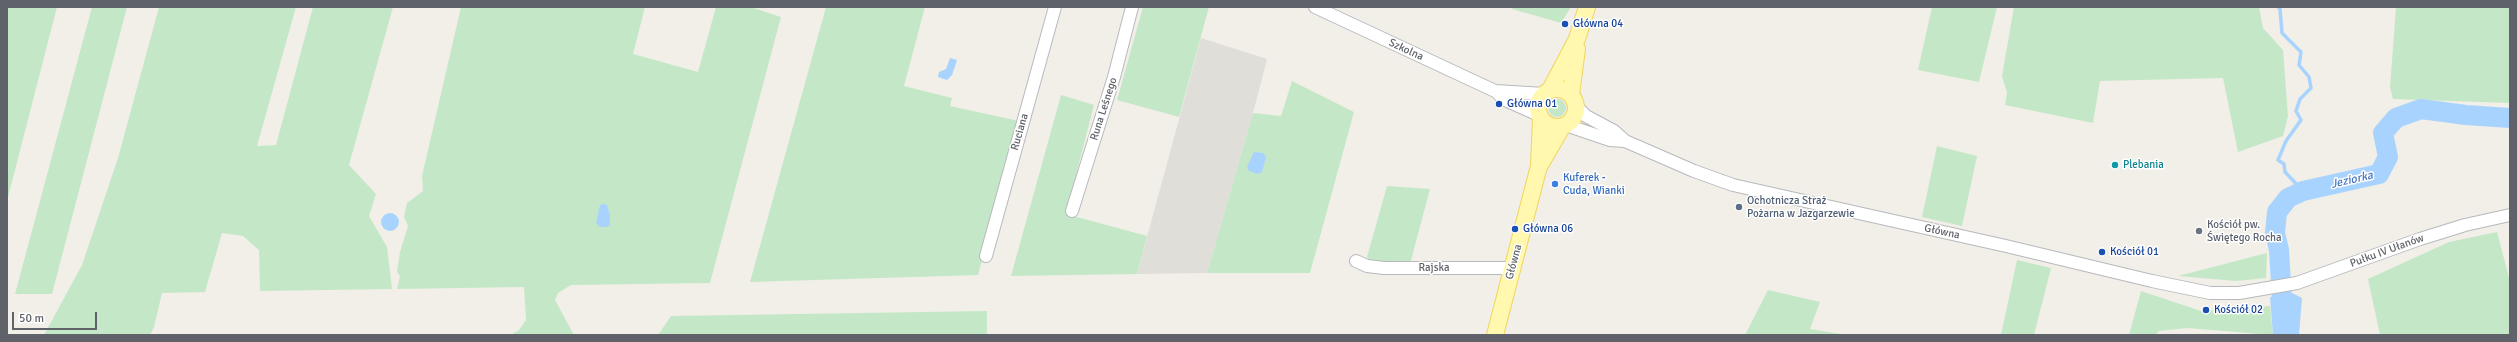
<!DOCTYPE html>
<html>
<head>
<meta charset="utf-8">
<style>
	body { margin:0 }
	#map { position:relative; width:2517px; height:342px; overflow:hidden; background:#f1efe7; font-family:Signika,sans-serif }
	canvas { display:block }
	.frame { position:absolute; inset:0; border:8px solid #5f6268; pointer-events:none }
	.scale { position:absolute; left:12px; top:312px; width:85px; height:18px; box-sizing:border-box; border:2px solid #5f6268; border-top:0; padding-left:5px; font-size:12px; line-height:14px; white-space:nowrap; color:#5f6268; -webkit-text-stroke:3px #fff; paint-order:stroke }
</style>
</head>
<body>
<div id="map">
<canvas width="2517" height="342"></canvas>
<div class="frame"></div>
<div class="scale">50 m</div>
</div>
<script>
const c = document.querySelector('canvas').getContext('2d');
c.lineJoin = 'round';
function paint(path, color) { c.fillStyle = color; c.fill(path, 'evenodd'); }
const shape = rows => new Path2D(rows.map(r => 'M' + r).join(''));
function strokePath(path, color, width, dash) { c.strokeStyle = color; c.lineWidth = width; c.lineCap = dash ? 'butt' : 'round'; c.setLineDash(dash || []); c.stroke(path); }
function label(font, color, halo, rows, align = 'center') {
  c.font = font + ' Signika,sans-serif'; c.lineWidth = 3; c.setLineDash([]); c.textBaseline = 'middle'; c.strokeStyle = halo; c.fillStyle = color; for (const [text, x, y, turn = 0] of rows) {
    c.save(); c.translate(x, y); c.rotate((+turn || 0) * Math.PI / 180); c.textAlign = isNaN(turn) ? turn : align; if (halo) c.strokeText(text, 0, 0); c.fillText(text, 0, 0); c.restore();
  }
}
paint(shape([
	[1201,38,1267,59,1253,113,1207,273,1137,274]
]), '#e0ded9');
paint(shape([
	[7,7,57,7,7,201],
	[92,7,127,7,52,294,15,294],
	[159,7,296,7,257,146,276,145,313,7,393,7,349,165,376,194,369,216,387,247,392,289,260,291,259,250,243,236,222,233,205,292,162,293,154,327,150,335,44,335,82,265,118,158],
	[461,7,645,7,633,54,698,72,716,7,751,7,781,17,710,283,571,285,558,293,555,300,574,335,378,335,511,335,519,330,526,320,524,287,397,289,400,276,397,272,400,252,408,226,404,217,407,203,423,191,422,176],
	[826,7,925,7,904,86,952,98,950,106,1019,121,978,275,750,282],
	[1143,7,1209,7,1179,117,1117,100],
	[1513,7,1571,7,1561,23,1512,9],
	[1932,7,1997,7,1979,82,1918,70],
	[2014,7,2259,7,2263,28,2283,50,2288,116,2283,136,2238,152,2223,78,2100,81,2093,123,2005,105,2007,93,2002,76],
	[2396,7,2510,7,2510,103,2393,99,2390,87],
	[1292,81,1354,112,1310,273,1207,273,1253,113,1281,116],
	[1061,95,1094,105,1066,214,1147,236,1137,274,1011,276],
	'1548 108a9 9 0 1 1 18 0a9 9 0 1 1-18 0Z',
	[1937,146,1977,156,1962,226,1922,217],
	[1387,186,1430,189,1410,264,1372,263,1367,257],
	[2497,232,2510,281,2510,335,2380,335,2368,279,2449,242],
	[2267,253,2266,278,2236,281,2178,276],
	[2017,260,2051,268,2034,335,2001,335],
	[1768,290,1820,302,1810,329,1847,335,1745,335],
	[2141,291,2201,311,2270,306,2273,335,2187,328,2159,331,2155,335,2129,335],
	[987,311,987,335,658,335,671,316]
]), '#c4e8c7');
paint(shape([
	[950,58,957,60,952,75,947,80,938,77,939,72,946,69],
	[1254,152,1263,153,1266,157,1262,172,1258,174,1249,171,1247,167],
	[603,204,607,205,610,215,610,225,607,227,600,227,596,223,600,205],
	'381 222a9 9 0 1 1 18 0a9 9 0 1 1-18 0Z',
	[2292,293,2302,298,2299,335,2273,335,2270,297]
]), '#a9d3ff');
strokePath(shape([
	[2278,7,2280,9,2282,33,2301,52,2299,65,2309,77,2311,88,2300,99,2296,111,2301,120,2286,141,2278,160,2284,164,2285,172,2303,191]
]), '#a9d3ff', 3.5);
strokePath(shape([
	[2284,335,2279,250,2275,233,2277,212,2288,198,2303,191,2379,174,2388,157,2383,133,2396,118,2421,109,2466,115,2510,118]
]), '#a9d3ff', 20);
const minor = shape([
	[1315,7,1495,91,1544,94],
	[1497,92,1503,99,1539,115],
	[1576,106,1586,116,1614,131,1625,141,1694,171,1733,185,2006,246,2152,281,2210,293,2239,293,2297,283,2420,239,2465,225,2510,215],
	[1566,125,1610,140,1625,141],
	[1072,211,1114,77,1132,7],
	[986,256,1055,7],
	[1356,261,1367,266,1384,268,1513,268]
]);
const major = shape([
	'1538 108a19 19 0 1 1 38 0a19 19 0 1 1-38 0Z',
	[1550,90,1577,39,1587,7],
	[1571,94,1577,49],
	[1540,165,1562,127],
	[1495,335,1539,166,1541,118]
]);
strokePath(minor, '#b7b9be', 14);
strokePath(major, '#f2d45f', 18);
strokePath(minor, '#fff', 12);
strokePath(major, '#fff8ae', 16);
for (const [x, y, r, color] of [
	[1565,24,4,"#1a4fb4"],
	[1499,104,4,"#1a4fb4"],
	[2115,165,4,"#0f9aa8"],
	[1555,184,4,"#3f7fe0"],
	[1739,207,4,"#5c6f8a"],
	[1515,229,4,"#1a4fb4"],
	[2199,231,4,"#6b7280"],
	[2102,252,4,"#1a4fb4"],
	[2206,310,4,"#1a4fb4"]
]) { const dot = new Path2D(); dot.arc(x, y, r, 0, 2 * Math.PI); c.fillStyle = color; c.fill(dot); strokePath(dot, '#fff', 1.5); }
label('11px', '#164399', '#fff', [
	["Główna 04",1573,24],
	["Główna 01",1507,104],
	["Główna 06",1523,229],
	["Kościół 01",2110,252],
	["Kościół 02",2214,310]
], 'left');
label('11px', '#5f6268', '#fff', [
	["Szkolna",1406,50,25],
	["Runa Leśnego",1104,109,-72],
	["Ruciana",1020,132,-74],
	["Główna",1942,232,12],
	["Pułku IV Ułanów",2387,251,-20],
	["Główna",1514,262,-75],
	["Rajska",1434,268]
]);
label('11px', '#0d838f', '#fff', [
	["Plebania",2123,165]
], 'left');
label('11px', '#366cbe', '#fff', [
	["Kuferek -",1563,178],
	["Cuda, Wianki",1563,191]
], 'left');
label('11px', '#4e5e75', '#fff', [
	["Ochotnicza Straż",1747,201],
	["Pożarna w Jazgarzewie",1747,214]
], 'left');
label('11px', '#5b616d', '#fff', [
	["Kościół pw.",2207,225],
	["Świętego Rocha",2207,238]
], 'left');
label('italic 12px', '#4677bc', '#fff', [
	["Jeziorka",2352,180,-13]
]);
</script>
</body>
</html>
